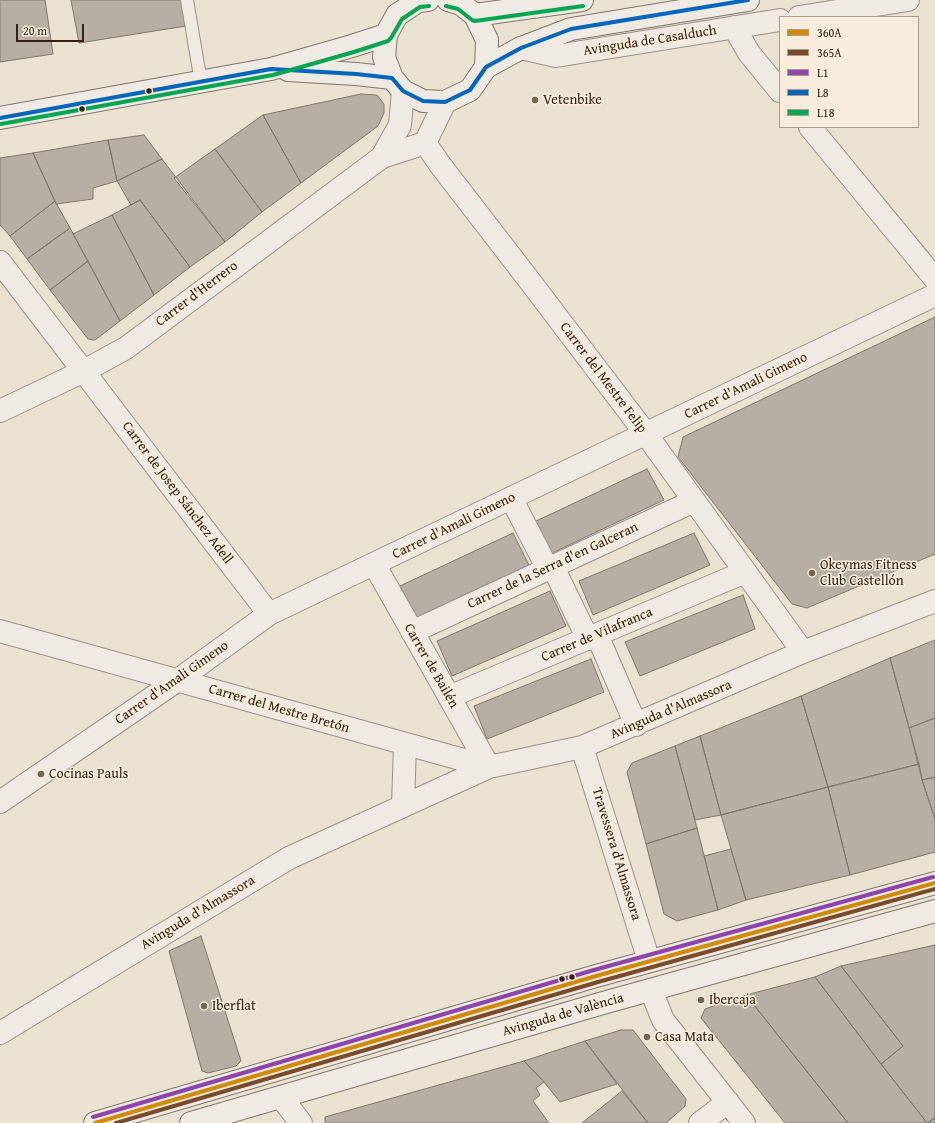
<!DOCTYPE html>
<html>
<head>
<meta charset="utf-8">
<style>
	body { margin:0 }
	#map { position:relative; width:935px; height:1123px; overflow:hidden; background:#ece2d2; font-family:"Gentium Book Plus",serif }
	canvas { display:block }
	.legend { position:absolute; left:779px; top:16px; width:140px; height:112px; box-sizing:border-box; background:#faeddb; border:1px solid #ab9b89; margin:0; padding:5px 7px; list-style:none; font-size:12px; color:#35210f }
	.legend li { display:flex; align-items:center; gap:8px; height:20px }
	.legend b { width:20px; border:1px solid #ab9b89 }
	.scale { position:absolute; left:16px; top:24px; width:68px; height:18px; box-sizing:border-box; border:2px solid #35210f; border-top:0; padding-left:5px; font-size:12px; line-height:14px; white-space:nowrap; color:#35210f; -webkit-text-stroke:3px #faeddb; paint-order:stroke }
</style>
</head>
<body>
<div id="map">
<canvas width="935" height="1123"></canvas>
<ul class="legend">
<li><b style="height:5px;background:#d08b03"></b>360A</li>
<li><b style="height:5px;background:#7a4b2a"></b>365A</li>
<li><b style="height:5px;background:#8e44ad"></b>L1</li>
<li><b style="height:5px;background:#0065bd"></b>L8</li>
<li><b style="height:5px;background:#00a651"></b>L18</li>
</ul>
<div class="scale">20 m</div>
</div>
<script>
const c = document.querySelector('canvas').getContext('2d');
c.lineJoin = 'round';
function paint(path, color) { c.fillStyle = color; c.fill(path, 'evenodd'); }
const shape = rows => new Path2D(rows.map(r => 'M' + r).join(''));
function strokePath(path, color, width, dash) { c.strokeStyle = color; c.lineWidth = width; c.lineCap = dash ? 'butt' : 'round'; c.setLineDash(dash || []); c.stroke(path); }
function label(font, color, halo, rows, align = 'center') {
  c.font = font + ' "Gentium Book Plus",serif'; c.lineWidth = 3; c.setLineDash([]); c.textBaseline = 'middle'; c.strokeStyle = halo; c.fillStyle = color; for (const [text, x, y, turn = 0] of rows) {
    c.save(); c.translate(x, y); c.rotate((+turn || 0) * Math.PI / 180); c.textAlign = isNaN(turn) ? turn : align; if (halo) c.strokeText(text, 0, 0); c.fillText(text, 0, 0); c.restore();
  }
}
const building = shape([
	[0,0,45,0,53,54,0,62,0,0],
	[71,0,182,0,186,26,79,43,71,0],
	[361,94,377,95,384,104,384,113,378,126,301,183,263,115,361,94],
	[263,115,301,183,262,212,215,149,263,115],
	[144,135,162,159,117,181,108,140,144,135],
	[108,140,117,181,93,188,93,199,56,204,33,153,108,140],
	[215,149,262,212,225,242,174,178,215,149],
	[33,153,55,201,10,236,0,225,0,158,33,153],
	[162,159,225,242,190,267,140,200,131,205,117,181,162,159],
	[140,200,190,267,154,295,112,215,140,200],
	[55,201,70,228,27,259,10,236,55,201],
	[112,215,154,295,120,321,73,234,112,215],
	[70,228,88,261,50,290,27,259,70,228],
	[88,261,120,321,95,340,88,339,50,290,88,261],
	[935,317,935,554,807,608,792,604,678,457,683,437,935,317],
	[647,469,664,500,550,554,534,522,647,469],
	[513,533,529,565,416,618,400,586,513,533],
	[694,533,710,565,593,615,579,581,694,533],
	[550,591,566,626,452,676,437,641,550,591],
	[743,595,755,629,640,676,625,642,743,595],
	[935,640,935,718,909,728,890,658,935,640],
	[890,658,919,764,828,787,801,696,890,658],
	[591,659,604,692,487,739,474,706,591,659],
	[801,696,828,787,721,815,700,736,801,696],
	[935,718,935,777,922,780,909,728,935,718],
	[700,736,721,815,695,820,675,746,700,736],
	[675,746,697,828,646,844,627,772,632,763,675,746],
	[919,764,922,780,935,819,935,852,850,875,828,787,919,764],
	[935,777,935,819,922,780,935,777],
	[828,787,850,875,746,900,721,815,828,787],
	[697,828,718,910,677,921,664,914,646,844,697,828],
	[731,849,746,900,718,910,704,856,731,849],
	[201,936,241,1061,236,1066,208,1073,202,1071,169,951,201,936],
	[935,945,935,1118,927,1123,881,1064,903,1046,841,966,935,945],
	[841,966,903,1046,881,1064,815,977,841,966],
	[815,977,881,1064,927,1123,848,1123,746,995,815,977],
	[746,995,848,1123,785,1123,701,1018,705,1009,746,995],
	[621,1030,633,1030,686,1099,685,1106,666,1123,648,1123,585,1041,621,1030],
	[585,1041,617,1084,560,1102,544,1082,524,1061,585,1041],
	[524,1061,544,1082,536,1088,540,1095,533,1101,549,1123,325,1123,325,1117,524,1061],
	[622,1091,648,1123,582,1123,622,1091],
	[935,1118,935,1123,927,1123,935,1118]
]);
paint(building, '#b7afa3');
strokePath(building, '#81786d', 1);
const service = shape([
	[187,0,201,82]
]);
const minor = shape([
	[799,17,908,0],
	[734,27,749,53,780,91],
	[521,48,556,56,780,20],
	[810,127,935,279],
	[425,143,441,166,529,280,646,434,803,652],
	[425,143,445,102],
	[382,157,425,143],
	[0,262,269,614],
	[511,498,548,569],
	[374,564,489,767],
	[553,567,588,639],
	[0,631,489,767],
	[412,632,694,501],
	[597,635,636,725],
	[449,697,745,572],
	[582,747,649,961],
	[0,802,178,680,269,614,935,295],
	[403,806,405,744],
	[651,990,663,1020,744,1123],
	[0,1033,289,858,489,767,582,747,803,652,935,601],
	[281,1097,301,1123],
	[700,1123,728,1102]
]);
const tertiary = shape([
	[0,411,84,371,126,348,382,157,400,125,403,91]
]);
const secondary = shape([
	[428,0,418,1,397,15,386,35,384,57,392,78,403,91,423,101,445,102,470,90,486,67,487,40,475,15,461,4,448,0],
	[475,15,582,0],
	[486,67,521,48,571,29,748,0],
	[288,70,356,74,392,78],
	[0,118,271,69,352,46,386,35],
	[95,1123,596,976,935,883],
	[191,1123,603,1003,935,911]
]);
strokePath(service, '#9b9387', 14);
strokePath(minor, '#9b9387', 24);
strokePath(tertiary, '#9b9387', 24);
strokePath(secondary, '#81786d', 24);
strokePath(service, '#efeae2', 12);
strokePath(minor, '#efeae2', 22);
strokePath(tertiary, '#efeae2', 22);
strokePath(secondary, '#efeae2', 22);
strokePath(shape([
	[95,1123,596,976,935,883]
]), '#d08b03', 4);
strokePath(shape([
	[116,1123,598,982,935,889]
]), '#7a4b2a', 4);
strokePath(shape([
	[93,1117,594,970,933,877]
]), '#8e44ad', 4);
strokePath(shape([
	[0,118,271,69,356,74,392,78,403,91,423,101,445,102,470,90,486,67,521,48,571,29,748,0]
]), '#0065bd', 4);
strokePath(shape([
	[446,6,458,9,472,20,475,21,583,6],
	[1,124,273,75,354,52,388,41,391,38,402,19,420,7,429,6]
]), '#00a651', 4);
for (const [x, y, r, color] of [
	[149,91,3.5,"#35210f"],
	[535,100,4,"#756553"],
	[82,109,3.5,"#35210f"],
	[812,573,4,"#756553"],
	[41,774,4,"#756553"],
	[572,977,3.5,"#35210f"],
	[562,979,3.5,"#35210f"],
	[701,1000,4,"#756553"],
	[204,1006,4,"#756553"],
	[647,1037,4,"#756553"]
]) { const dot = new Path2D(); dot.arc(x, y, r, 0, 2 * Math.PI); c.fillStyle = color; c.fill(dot); strokePath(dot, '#faeddb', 1.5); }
label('14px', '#35210f', '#faeddb', [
	["Avinguda de Casalduch",650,41,-9],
	["Carrer d'Herrero",197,294,-37],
	["Carrer del Mestre Felip",603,378,53],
	["Carrer d'Amali Gimeno",746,386,-26],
	["Carrer de Josep Sánchez Adell",177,493,53],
	["Carrer d'Amali Gimeno",454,526,-26],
	["Carrer de la Serra d'en Galceran",553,566,-25],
	["Carrer de Vilafranca",597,635,-23],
	["Carrer de Bailén",431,666,60],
	["Carrer d'Amali Gimeno",172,683,-35],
	["Carrer del Mestre Bretón",279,709,16],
	["Avinguda d'Almassora",671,710,-23],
	["Travessera d'Almassora",616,854,73],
	["Avinguda d'Almassora",198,913,-31],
	["Avinguda de València",563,1015,-16]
]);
label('14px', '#35210f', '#faeddb', [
	["Vetenbike",543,100],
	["Okeymas Fitness",820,565],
	["Club Castellón",820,581],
	["Cocinas Pauls",49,774],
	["Ibercaja",709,1000],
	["Iberflat",212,1006],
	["Casa Mata",655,1037]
], 'left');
</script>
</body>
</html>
